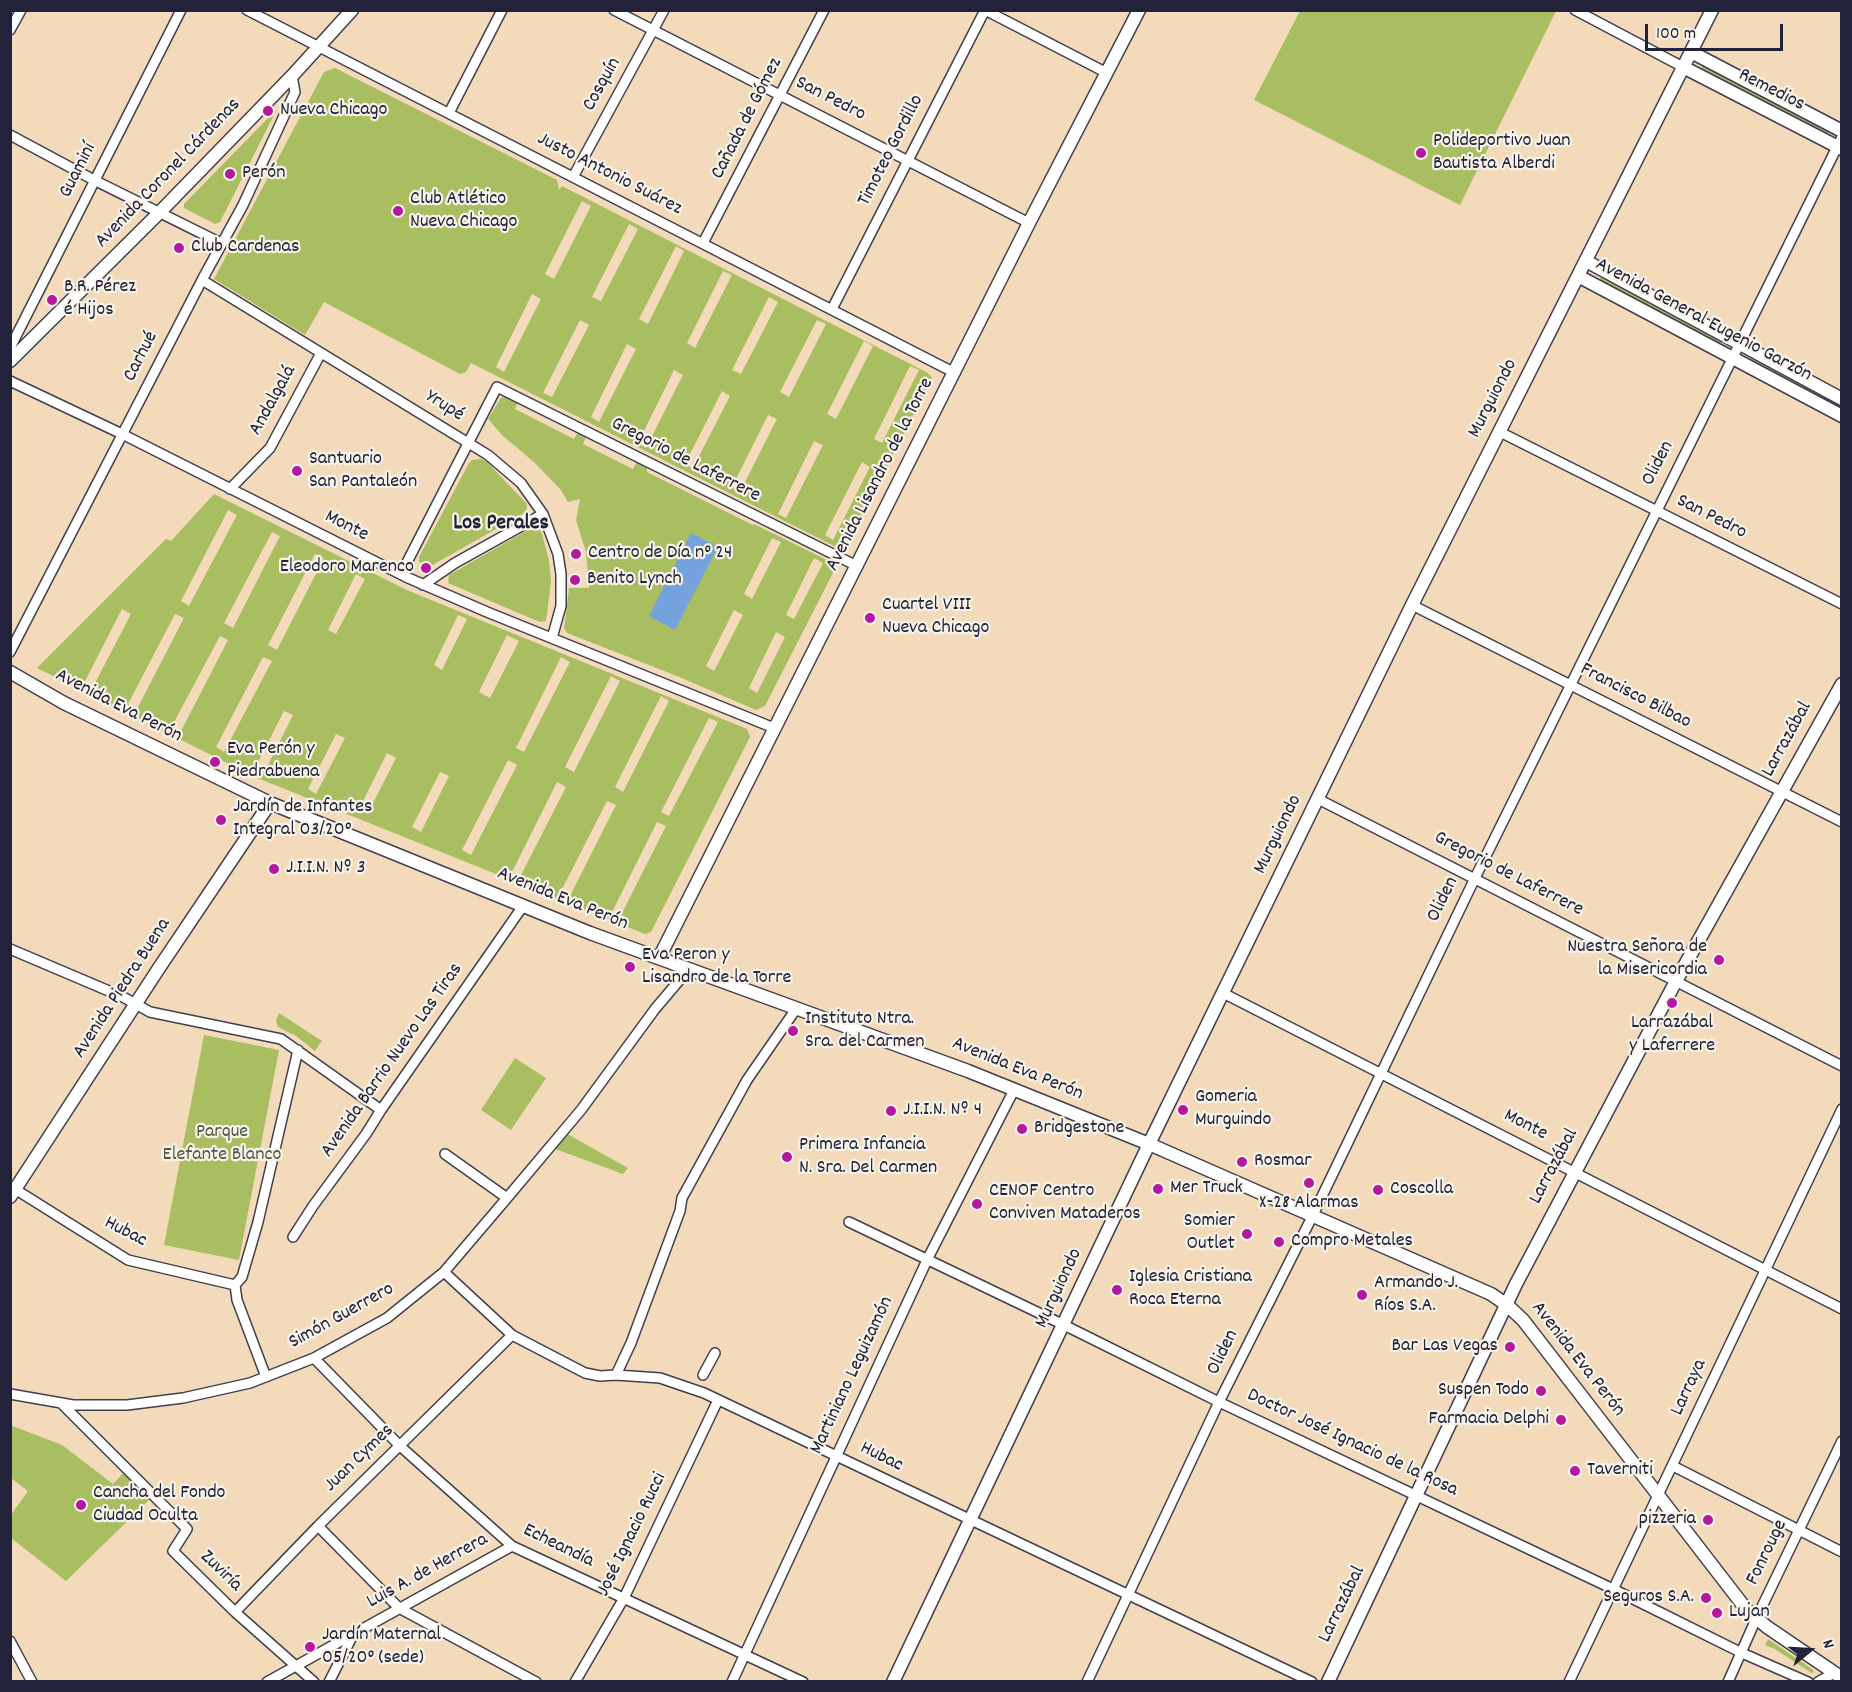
<!DOCTYPE html>
<html>
<head>
<meta charset="utf-8">
<style>
	body { margin:0 }
	#map { position:relative; width:1852px; height:1692px; overflow:hidden; background:#f3daba; font-family:Dekko,sans-serif }
	canvas { display:block }
	.frame { position:absolute; inset:0; border:12px solid #22223b; pointer-events:none }
	.north { position:absolute; left:1780px; top:1620px; width:60px; height:60px; -webkit-text-stroke:4px #f7f3e8; paint-order:stroke; rotate:72deg; font-size:16px; font-weight:700; line-height:24px; text-align:center; color:#22223b }
	.north::after { content:''; display:block; margin:auto; width:21px; height:27px; background:#22223b; clip-path:polygon(50% 0,100% 100%,50% 72%,0 100%) }
	.scale { position:absolute; left:1645px; top:24px; width:138px; height:27px; box-sizing:border-box; border:3px solid #22223b; border-top:0; padding-left:8px; font-size:18px; line-height:21px; white-space:nowrap; color:#22223b; -webkit-text-stroke:4px #f7f3e8; paint-order:stroke }
</style>
</head>
<body>
<div id="map">
<canvas width="1852" height="1692"></canvas>
<div class="frame"></div>
<div class="north">N</div>
<div class="scale">100 m</div>
</div>
<script>
const c = document.querySelector('canvas').getContext('2d');
c.lineJoin = 'round';
function paint(path, color) { c.fillStyle = color; c.fill(path, 'evenodd'); }
const shape = rows => new Path2D(rows.map(r => 'M' + r).join(''));
function strokePath(path, color, width, dash) { c.strokeStyle = color; c.lineWidth = width; c.lineCap = dash ? 'butt' : 'round'; c.setLineDash(dash || []); c.stroke(path); }
function label(font, color, halo, rows, align = 'center') {
  c.font = font + ' Dekko,sans-serif'; c.lineWidth = 4.5; c.setLineDash([]); c.textBaseline = 'middle'; c.strokeStyle = halo; c.fillStyle = color; for (const [text, x, y, turn = 0] of rows) {
    c.save(); c.translate(x, y); c.rotate((+turn || 0) * Math.PI / 180); c.textAlign = isNaN(turn) ? turn : align; if (halo) c.strokeText(text, 0, 0); c.fillText(text, 0, 0); c.restore();
  }
}
paint(shape([
	[1300,11,1300,10,1556,11,1460,205,1254,100],
	[1705,65,1828,130,1828,133,1826,134,1702,71,1702,67],
	[335,68,557,180,559,190,562,186,928,373,932,378,844,551,471,363,466,372,460,374,324,302,305,335,214,279,324,72],
	[582,201,591,206,554,279,545,274],
	[629,224,638,229,601,301,592,297],
	[676,246,684,251,648,324,639,319],
	[723,271,732,275,695,348,687,343],
	[532,294,541,299,504,372,496,367],
	[769,297,778,302,741,374,732,370],
	[580,320,589,325,552,397,543,393],
	[817,320,826,324,789,397,780,392],
	[864,341,873,346,836,419,827,414],
	[627,344,636,349,599,422,591,417],
	[910,366,919,370,882,443,874,439],
	[674,370,683,375,646,448,638,443],
	[722,391,730,396,693,468,685,464],
	[768,415,777,419,740,492,732,487],
	[814,441,823,445,786,518,778,514],
	[862,462,870,467,833,540,825,535],
	[277,109,220,222,215,224,184,208,184,204],
	[1602,276,1720,339,1721,343,1719,345,1598,281],
	[1753,357,1841,404,1841,412,1749,360],
	[505,395,518,402,515,409,574,439,578,432,586,436,583,444,633,469,637,462,647,467,647,472,753,525,754,524,837,565,765,706,756,710,677,676,567,633,564,629,569,588,589,588,586,552,576,520,580,499,568,502,561,490,535,463,502,435,488,419,500,399],
	[772,538,781,542,752,599,744,594],
	[814,558,823,563,794,619,786,615],
	[734,610,743,615,714,671,706,666],
	[776,632,785,637,757,693,749,688],
	[481,459,486,461,527,504,526,512,429,567,424,567,419,561,419,557,469,463,472,460],
	[214,494,409,591,747,729,750,737,651,932,645,934,255,777,37,668,166,539,171,541],
	[228,510,237,515,189,606,181,601],
	[272,532,280,536,233,628,224,623],
	[315,554,324,558,277,650,268,645],
	[356,574,365,579,336,634,328,630],
	[122,609,131,614,93,687,84,683],
	[175,614,184,618,137,709,128,704],
	[458,615,467,619,442,670,434,665],
	[507,635,519,641,490,698,479,692],
	[220,636,228,640,181,731,172,726],
	[263,657,272,661,224,752,216,747],
	[561,657,570,662,524,752,516,748],
	[611,676,620,681,574,772,565,767],
	[661,696,669,701,623,792,615,787],
	[284,711,293,715,265,771,256,766],
	[709,718,718,722,669,816,661,812],
	[336,734,345,738,316,794,308,789],
	[387,753,396,758,368,813,359,809],
	[508,760,517,765,471,855,462,850],
	[440,772,449,776,421,832,412,827],
	[557,782,566,787,520,877,512,872],
	[607,801,616,805,570,896,561,891],
	[657,822,666,826,620,917,612,912],
	[533,527,539,528,542,534,549,560,551,582,546,621,541,622,535,620,448,583,449,575],
	[279,1013,322,1041,315,1051,296,1036,278,1027,276,1021],
	[204,1035,279,1050,239,1260,164,1245],
	[515,1058,546,1078,511,1130,481,1110],
	[562,1131,628,1168,623,1174,550,1147],
	[10,1425,62,1445,113,1484,127,1469,154,1495,66,1581,11,1538,11,1515,28,1491,11,1478],
	[1768,1639,1812,1669,1814,1672,1812,1673,1807,1670,1775,1649,1765,1645]
]), '#a9bd61');
paint(shape([
	[691,533,718,547,675,630,649,616]
]), '#74a2dc');
const street = shape([
	[247,10,955,373],
	[614,10,1029,223],
	[985,10,1107,73],
	[1575,10,1683,67],
	[10,30,21,10],
	[449,113,502,10],
	[10,135,94,180,221,243],
	[573,177,664,10],
	[703,243,824,10],
	[202,280,488,455,521,483,543,514,558,554,561,574,561,606,552,638],
	[832,309,985,10],
	[10,348,181,10],
	[10,381,122,434,406,577,487,612,774,728],
	[1500,432,1842,604],
	[230,489,270,448,321,353],
	[401,574,497,387,857,566],
	[423,585,455,563,543,514],
	[1412,605,1842,822],
	[10,652,202,280,243,205,295,92,292,76],
	[1318,799,1842,1066],
	[10,949,123,997,150,1012,281,1039,381,1110],
	[1223,993,1842,1309],
	[445,1154,507,1198],
	[10,1186,128,1260,235,1285],
	[849,1222,1064,1325,1219,1402,1613,1589,1742,1653,1808,1682],
	[293,1237,313,1206,366,1134,381,1110,523,906],
	[444,1272,512,1335,585,1373,600,1376,616,1375,660,1378,704,1393,1312,1682],
	[235,1285,242,1277,258,1222,298,1050],
	[235,1285,237,1300,266,1377],
	[314,1358,400,1446,512,1546,803,1682],
	[616,1375,631,1343,680,1211,682,1198,747,1080,796,1009],
	[703,1375,715,1353],
	[10,1394,73,1405,127,1405,183,1398,250,1383,314,1358,387,1318,444,1272,507,1198,581,1110,655,1009,688,970],
	[62,1404,187,1529,173,1551,235,1612,314,1682],
	[1673,1466,1842,1552],
	[318,1526,399,1608,536,1682],
	[235,1612,318,1526,512,1335],
	[10,1641,32,1682],
	[267,1682,512,1546],
	[329,1682,353,1635],
	[575,1682,624,1598,718,1400],
	[732,1682,928,1258,1014,1090],
	[1087,1682,1219,1402,1313,1215,1475,878,1842,137],
	[1569,1682,1842,1109],
	[1728,1682,1756,1619,1842,1441],
	[1818,1682,1834,1673]
]);
const secondary = shape([
	[1691,52,1842,131],
	[1683,67,1842,149],
	[1586,261,1842,399],
	[1578,276,1842,416],
	[10,361,159,213,292,76,352,10],
	[10,672,64,703,270,803,590,933,968,1071,1149,1144,1491,1294,1507,1305,1523,1320,1746,1609,1767,1627,1842,1678],
	[659,958,1029,223,1139,10],
	[10,1197,159,968,270,803],
	[893,1682,1149,1144,1412,605,1712,10],
	[1328,1682,1516,1284,1676,981,1842,684]
]);
strokePath(street, '#413e4e', 12);
strokePath(secondary, '#413e4e', 15);
strokePath(street, '#fff', 9);
strokePath(secondary, '#fff', 12);
for (const [x, y, r, color] of [
	[268,111,6,"#b5179e"],
	[1421,153,6,"#b5179e"],
	[230,174,6,"#b5179e"],
	[398,211,6,"#b5179e"],
	[179,248,6,"#b5179e"],
	[52,300,6,"#b5179e"],
	[297,471,6,"#b5179e"],
	[576,554,6,"#b5179e"],
	[426,568,6,"#b5179e"],
	[575,580,6,"#b5179e"],
	[870,618,6,"#b5179e"],
	[215,762,6,"#b5179e"],
	[221,820,6,"#b5179e"],
	[274,869,6,"#b5179e"],
	[1719,960,6,"#b5179e"],
	[630,967,6,"#b5179e"],
	[1672,1003,6,"#b5179e"],
	[793,1031,6,"#b5179e"],
	[1183,1110,6,"#b5179e"],
	[891,1111,6,"#b5179e"],
	[1022,1129,6,"#b5179e"],
	[787,1157,6,"#b5179e"],
	[1242,1162,6,"#b5179e"],
	[1309,1183,6,"#b5179e"],
	[1158,1189,6,"#b5179e"],
	[1378,1190,6,"#b5179e"],
	[977,1204,6,"#b5179e"],
	[1247,1234,6,"#b5179e"],
	[1279,1242,6,"#b5179e"],
	[1117,1290,6,"#b5179e"],
	[1362,1295,6,"#b5179e"],
	[1510,1347,6,"#b5179e"],
	[1541,1391,6,"#b5179e"],
	[1561,1420,6,"#b5179e"],
	[1575,1471,6,"#b5179e"],
	[81,1505,6,"#b5179e"],
	[1708,1520,6,"#b5179e"],
	[1706,1598,6,"#b5179e"],
	[1717,1613,6,"#b5179e"],
	[310,1647,6,"#b5179e"]
]) { const dot = new Path2D(); dot.arc(x, y, r, 0, 2 * Math.PI); c.fillStyle = color; c.fill(dot); strokePath(dot, '#f7f3e8', 2); }
label('20px', '#22223b', '#f7f3e8', [
	["Cosquín",603,85,-61],
	["Remedios",1771,91,27],
	["San Pedro",830,100,27],
	["Cañada de Gómez",748,119,-63],
	["Timoteo Gordillo",892,151,-63],
	["Guaminí",79,171,-63],
	["Avenida Coronel Cárdenas",169,174,-46],
	["Justo Antonio Suárez",609,175,27],
	["Avenida General Eugenio Garzón",1703,321,28],
	["Carhué",142,357,-63],
	["Murguiondo",1494,399,-63],
	["Andalgalá",274,401,-61],
	["Yrupé",444,407,32],
	["Gregorio de Laferrere",685,461,27],
	["Oliden",1659,464,-63],
	["Avenida Lisandro de la Torre",881,475,-63],
	["San Pedro",1711,518,27],
	["Monte",346,527,27],
	["Francisco Bilbao",1635,697,27],
	["Avenida Eva Perón",118,707,27],
	["Larrazábal",1788,740,-61],
	["Murguiondo",1279,835,-64],
	["Gregorio de Laferrere",1508,875,27],
	["Avenida Eva Perón",562,900,22],
	["Oliden",1444,900,-64],
	["Avenida Piedra Buena",123,989,-57],
	["Avenida Barrio Nuevo Las Tiras",393,1061,-55],
	["Avenida Eva Perón",1017,1070,22],
	["Monte",1525,1126,27],
	["Larrazábal",1555,1167,-62],
	["Hubac",125,1233,27],
	["Murguiondo",1060,1289,-65],
	["Simón Guerrero",342,1317,-29],
	["Oliden",1224,1353,-64],
	["Avenida Eva Perón",1577,1360,52],
	["Martiniano Leguizamón",853,1376,-65],
	["Larraya",1690,1388,-65],
	["Doctor José Ignacio de la Rosa",1352,1444,25],
	["Hubac",881,1458,26],
	["Juan Cymes",360,1459,-44],
	["José Ignacio Rucci",633,1535,-64],
	["Echeandía",558,1547,26],
	["Fonrouge",1768,1553,-64],
	["Zuviría",220,1572,44],
	["Luis A. de Herrera",428,1572,-29],
	["Larrazábal",1343,1605,-64]
]);
label('20px', '#22223b', '#f7f3e8', [
	["Nueva Chicago",280,111],
	["Polideportivo Juan",1433,142],
	["Bautista Alberdi",1433,165],
	["Perón",242,174],
	["Club Atlético",410,200],
	["Nueva Chicago",410,223],
	["Club Cardenas",191,248],
	["B.R. Pérez",64,288],
	["é Hijos",64,311],
	["Santuario",309,460],
	["San Pantaleón",309,483],
	["Centro de Día n° 24",588,554],
	["Eleodoro Marenco",414,568,"right"],
	["Benito Lynch",587,580],
	["Cuartel VIII",882,606],
	["Nueva Chicago",882,629],
	["Eva Perón y",227,750],
	["Piedrabuena",227,773],
	["Jardín de Infantes",233,808],
	["Integral 03/20°",233,831],
	["J.I.I.N. Nº 3",286,869],
	["Nuestra Señora de",1707,948,"right"],
	["la Misericordia",1707,971,"right"],
	["Eva Peron y",642,956],
	["Lisandro de la Torre",642,979],
	["Instituto Ntra.",805,1020],
	["Sra. del Carmen",805,1043],
	["Larrazábal",1672,1024,"center"],
	["y Laferrere",1672,1047,"center"],
	["Gomeria",1195,1098],
	["Murguindo",1195,1121],
	["J.I.I.N. Nº 4",903,1111],
	["Bridgestone",1034,1129],
	["Primera Infancia",799,1146],
	["N. Sra. Del Carmen",799,1169],
	["Rosmar",1254,1162],
	["Mer Truck",1170,1189],
	["Coscolla",1390,1190],
	["CENOF Centro",989,1192],
	["Conviven Mataderos",989,1215],
	["X-28 Alarmas",1309,1204,"center"],
	["Somier",1235,1222,"right"],
	["Outlet",1235,1245,"right"],
	["Compro Metales",1291,1242],
	["Iglesia Cristiana",1129,1278],
	["Roca Eterna",1129,1301],
	["Armando J.",1374,1284],
	["Ríos S.A.",1374,1307],
	["Bar Las Vegas",1498,1347,"right"],
	["Suspen Todo",1529,1391,"right"],
	["Farmacia Delphi",1549,1420,"right"],
	["Taverniti",1587,1471],
	["Cancha del Fondo",93,1494],
	["Ciudad Oculta",93,1517],
	["pizzeria",1696,1520,"right"],
	["Seguros S.A.",1694,1598,"right"],
	["Lujan",1729,1613],
	["Jardín Maternal",322,1636],
	["05/20° (sede)",322,1659]
], 'left');
label('20px', '#515848', '#f7f3e8', [
	["Parque",222,1133],
	["Elefante Blanco",222,1156]
]);
label('bold 22px', '#22223b', '#f7f3e8', [
	["Los Perales",501,525]
]);
</script>
</body>
</html>
